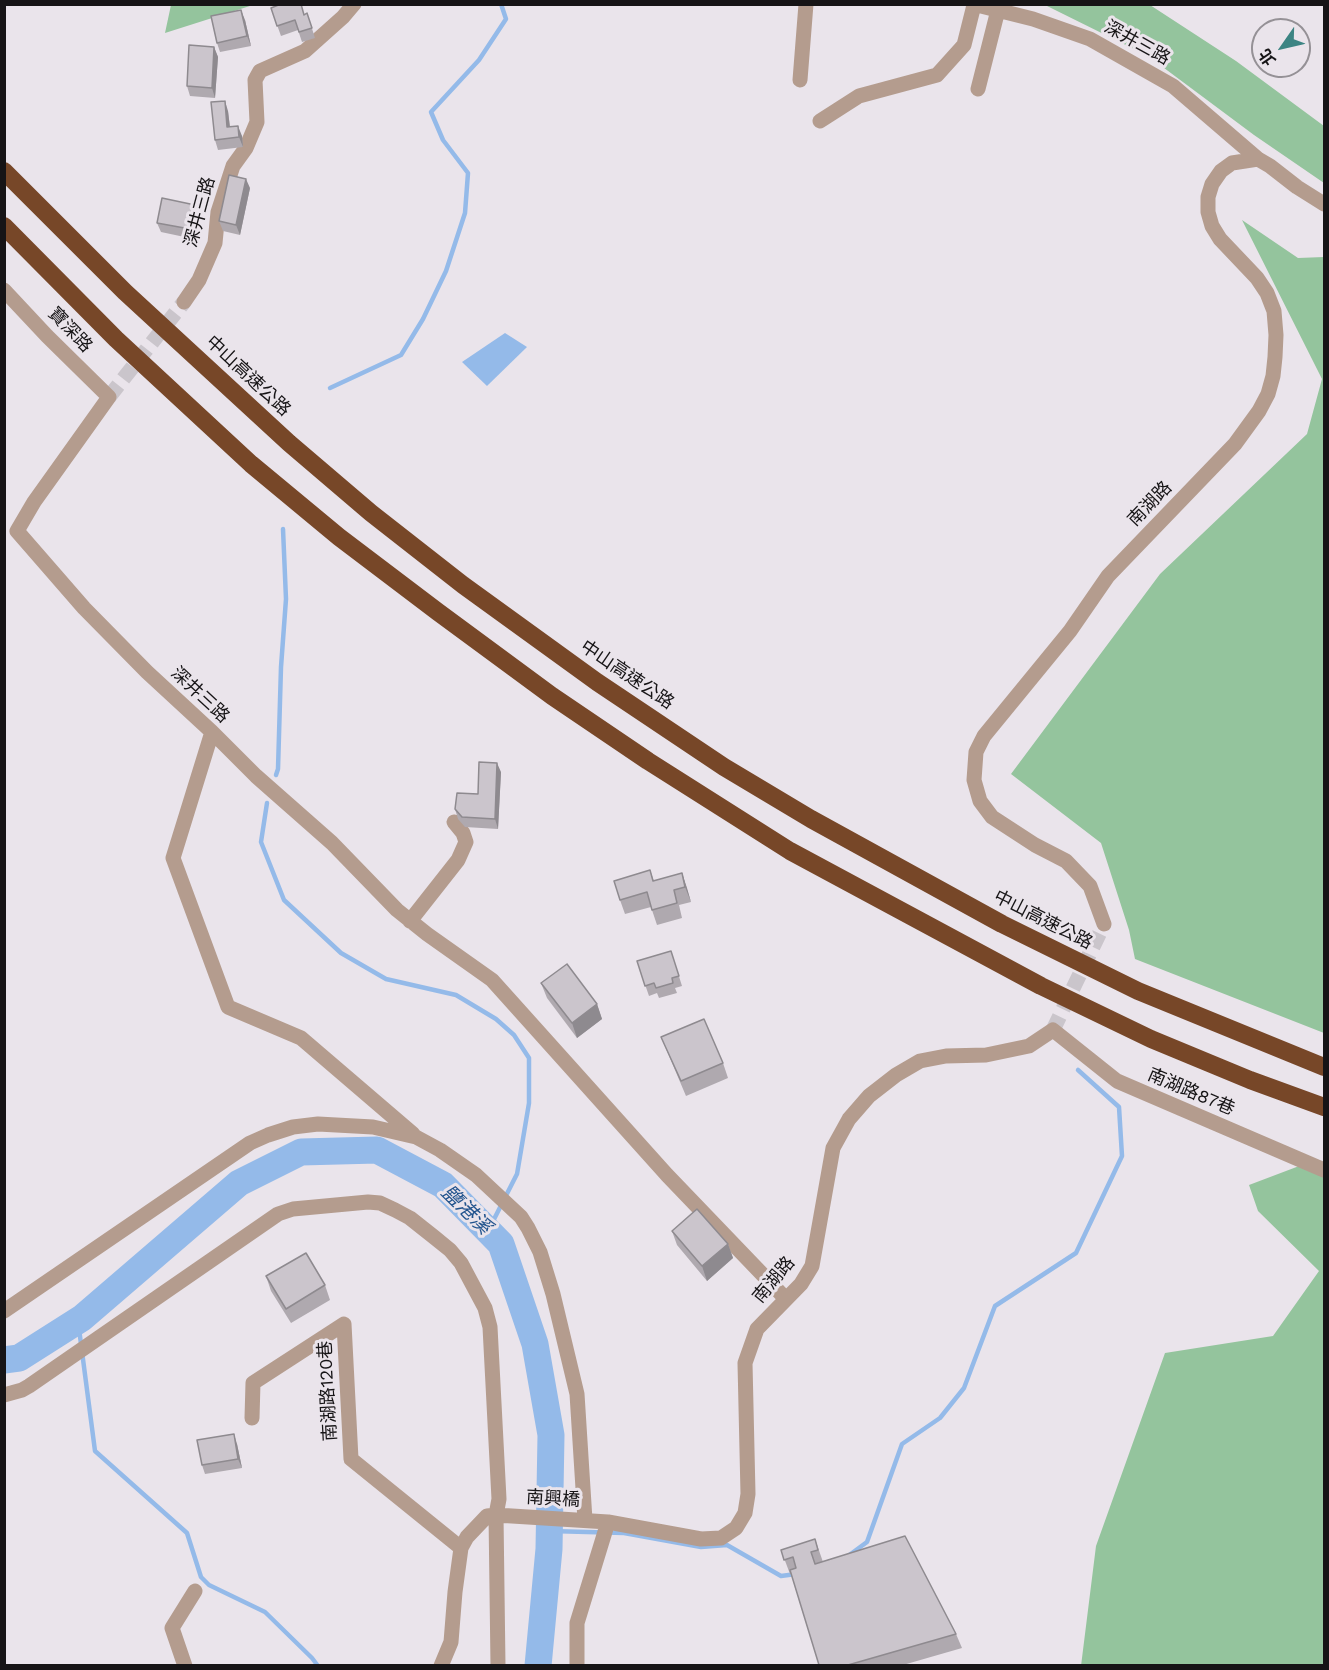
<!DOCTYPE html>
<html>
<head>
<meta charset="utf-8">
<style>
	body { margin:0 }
	#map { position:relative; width:1329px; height:1670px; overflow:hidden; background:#eae4eb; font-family:"Work Sans","Noto Sans TC",sans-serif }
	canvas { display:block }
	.frame { position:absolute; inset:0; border:6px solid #161416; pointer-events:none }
	.north { position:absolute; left:1251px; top:18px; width:60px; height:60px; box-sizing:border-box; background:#eae4eb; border:2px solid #959196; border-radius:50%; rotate:236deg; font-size:16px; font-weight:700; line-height:24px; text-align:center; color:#161416 }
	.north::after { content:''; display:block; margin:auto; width:21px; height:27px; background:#3c8483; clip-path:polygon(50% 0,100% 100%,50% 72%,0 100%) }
</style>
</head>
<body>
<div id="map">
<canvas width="1329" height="1670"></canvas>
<div class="frame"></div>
<div class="north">北</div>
</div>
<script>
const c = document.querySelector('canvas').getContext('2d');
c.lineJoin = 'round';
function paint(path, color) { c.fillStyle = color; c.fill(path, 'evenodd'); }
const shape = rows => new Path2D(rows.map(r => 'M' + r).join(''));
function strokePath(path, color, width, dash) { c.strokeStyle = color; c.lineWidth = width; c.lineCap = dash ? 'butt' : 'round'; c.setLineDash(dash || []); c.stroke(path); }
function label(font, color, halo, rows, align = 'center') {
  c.font = font + ' "Work Sans","Noto Sans TC",sans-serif'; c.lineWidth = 6; c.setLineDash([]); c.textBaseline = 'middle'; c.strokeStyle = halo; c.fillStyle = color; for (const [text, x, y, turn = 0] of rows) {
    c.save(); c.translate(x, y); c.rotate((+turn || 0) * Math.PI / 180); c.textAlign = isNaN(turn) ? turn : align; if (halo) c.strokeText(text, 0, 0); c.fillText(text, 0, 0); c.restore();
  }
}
paint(shape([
	[171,5,253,5,165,33],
	[1045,5,1150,5,1236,61,1324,126,1324,183,1254,135,1148,56],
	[1242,220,1298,258,1324,257,1324,1033,1135,959,1129,930,1101,843,1011,774,1160,574,1307,434,1322,379],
	[1315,1160,1324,1163,1324,1665,1081,1666,1096,1546,1165,1353,1273,1336,1319,1271,1258,1211,1249,1185]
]), '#94c49d');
paint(shape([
	[505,333,527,347,487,386,462,362]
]), '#94bae9');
strokePath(shape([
	[330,388,401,355,423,319,446,271,465,213,468,173,443,140,431,112,479,60,506,19,501,4],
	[276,775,278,769,281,667,286,599,283,529],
	[267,803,261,842,284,900,341,953,386,979,456,995,496,1019,514,1035,529,1058,529,1103,517,1174,488,1231],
	[78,1321,95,1451,187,1533,201,1577,209,1585,265,1612,312,1658,318,1666],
	[550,1531,624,1533,701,1547,727,1545,781,1576,796,1574],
	[848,1556,867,1542,902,1444,940,1418,964,1388,995,1306,1076,1253,1122,1156,1119,1107,1078,1070]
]), '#94bae9', 4.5);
strokePath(shape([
	[4,1360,19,1358,82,1318,239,1183,301,1152,377,1150,443,1185,501,1244,535,1344,551,1435,549,1549,538,1666]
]), '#94bae9', 27);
strokePath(shape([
	[109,397,184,302],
	[1053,1030,1104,924]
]), '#cac5cb', 15, [15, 8]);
strokePath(shape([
	[973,4,1033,19,1090,39,1173,86,1258,159],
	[800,80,806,4],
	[978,89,998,10],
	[820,121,859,96,937,75,964,45,974,5],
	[4,290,47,336,109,397,34,502,17,531,84,608,147,672,212,732,256,776,332,843,397,910,427,934,492,980,667,1175,786,1299],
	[184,302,199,280,215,243,218,212,233,166,246,148,257,122,255,80,260,71,305,51,343,17,354,4],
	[212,732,173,858,228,1007,301,1038,413,1134],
	[410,921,458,860,466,842,463,833,454,822],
	[1104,924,1090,886,1066,861,1035,845,992,817,980,801,974,780,976,752,984,736,1070,631,1108,576,1235,444,1259,411,1268,394,1273,376,1275,357,1276,335,1274,311,1267,293,1257,278,1220,239,1212,226,1208,212,1208,197,1212,184,1221,171,1232,163,1258,159,1270,166,1297,187,1324,204],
	[4,1311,250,1143,268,1135,293,1127,318,1124,373,1127,416,1137,440,1150,476,1175,521,1217,528,1228,540,1252,553,1294,577,1394,585,1520],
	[4,1395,22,1390,29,1386,278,1214,293,1209,368,1202,380,1203,395,1210,410,1218,434,1237,450,1250,461,1263,485,1308,490,1327,499,1499,496,1515,498,1666],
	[252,1418,253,1383,344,1324,351,1459,461,1548],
	[185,1666,172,1628,195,1591],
	[441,1666,451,1642,455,1592,461,1548,467,1537,487,1516,496,1515,608,1522,701,1539,721,1538,736,1528,745,1513,748,1494,745,1363,757,1329,801,1284,812,1266,833,1148,849,1119,869,1096,896,1075,920,1061,946,1056,986,1055,1029,1046,1053,1030,1117,1081,1324,1170],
	[577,1666,577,1623,608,1522]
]), '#b49c8e', 15);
strokePath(shape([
	[4,171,125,292,289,443,371,513,463,585,597,682,724,767,811,819,1002,924,1138,991,1324,1067],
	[4,226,116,339,251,464,339,537,438,612,552,696,648,761,790,851,1041,986,1151,1039,1250,1080,1324,1107]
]), '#774728', 18);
paint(shape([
	[271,8,304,14,307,13,315,38,302,42,298,30,281,36],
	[245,20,251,46,220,52,217,43],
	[214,47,218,57,215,98,190,96,187,86],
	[228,111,230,127,242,136,243,147,218,150,215,140],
	[250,188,240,235,223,231,219,221],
	[198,214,194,239,161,232,157,223],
	[501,772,498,829,465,827,458,819,455,809,478,794],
	[650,870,654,881,682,873,691,902,679,905,682,918,657,925,651,907,625,914,620,900],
	[671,951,682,986,675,988,677,993,659,998,657,993,649,996,637,961],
	[541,983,597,1004,602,1019,577,1038,547,998],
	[661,1037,723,1063,728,1078,686,1096],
	[672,1231,728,1244,733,1258,707,1281,677,1245],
	[266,1276,325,1285,330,1300,291,1323,271,1291],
	[237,1444,242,1468,205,1474,202,1465],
	[815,1539,823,1562,956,1634,962,1648,903,1665,819,1665,791,1574,790,1574,781,1550]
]), '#afa9af');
paint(shape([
	[241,10,245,20,251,46,247,36],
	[214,47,218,57,215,98,212,88],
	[225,101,228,111,231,137,227,127],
	[238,126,242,136,243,147,239,137],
	[246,179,250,188,240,235,236,225],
	[195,205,198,214,194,239,190,229],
	[497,763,501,772,498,829,495,819],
	[682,873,687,888,691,902,685,887],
	[597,1004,602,1019,577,1038,572,1023],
	[728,1244,733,1258,707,1281,702,1266],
	[234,1434,237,1444,242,1468,238,1459]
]), '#8e8a8f');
const building = shape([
	[281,4,301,4,304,15,307,13,312,28,299,32,295,20,277,26,271,8,281,4],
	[241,10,247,36,217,43,211,16,241,10],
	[189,45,214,47,212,88,187,86,189,45],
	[225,101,227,127,238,126,239,137,215,140,211,102,225,101],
	[229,175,246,179,236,225,219,221,229,175],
	[162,198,195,205,190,229,157,223,162,198],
	[479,762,497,763,495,819,462,817,455,809,457,793,478,794,479,762],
	[650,870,653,881,682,873,685,887,674,890,677,903,652,910,647,892,620,900,614,881,650,870],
	[671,951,679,976,672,978,673,983,656,988,654,983,645,986,637,961,671,951],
	[567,964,597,1004,572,1023,541,983,567,964],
	[704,1019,723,1063,681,1081,661,1037,704,1019],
	[697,1209,728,1244,702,1266,672,1231,697,1209],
	[306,1253,325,1285,286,1309,266,1276,306,1253],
	[234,1434,238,1459,202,1465,197,1440,234,1434],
	[905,1536,956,1634,848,1665,819,1665,790,1570,796,1568,793,1557,784,1560,781,1550,815,1539,818,1550,811,1552,815,1564,905,1536]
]);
paint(building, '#cbc5cc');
strokePath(building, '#8e8a8f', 1.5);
label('18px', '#161416', '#eae4eb', [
	["深井三路",1137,43,29],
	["深井三路",200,212,-75],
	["寶深路",70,330,46],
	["中山高速公路",248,376,43],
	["南湖路",1150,504,-46],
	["中山高速公路",627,675,34],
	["深井三路",200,695,43],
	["中山高速公路",1043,920,27],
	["南湖路87巷",1191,1092,23],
	["南湖路",774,1280,-50],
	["南湖路120巷",328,1391,-93],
	["南興橋",553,1499,3]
]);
label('italic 20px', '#21538d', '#eae4eb', [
	["鹽港溪",466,1210,44]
]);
</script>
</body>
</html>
